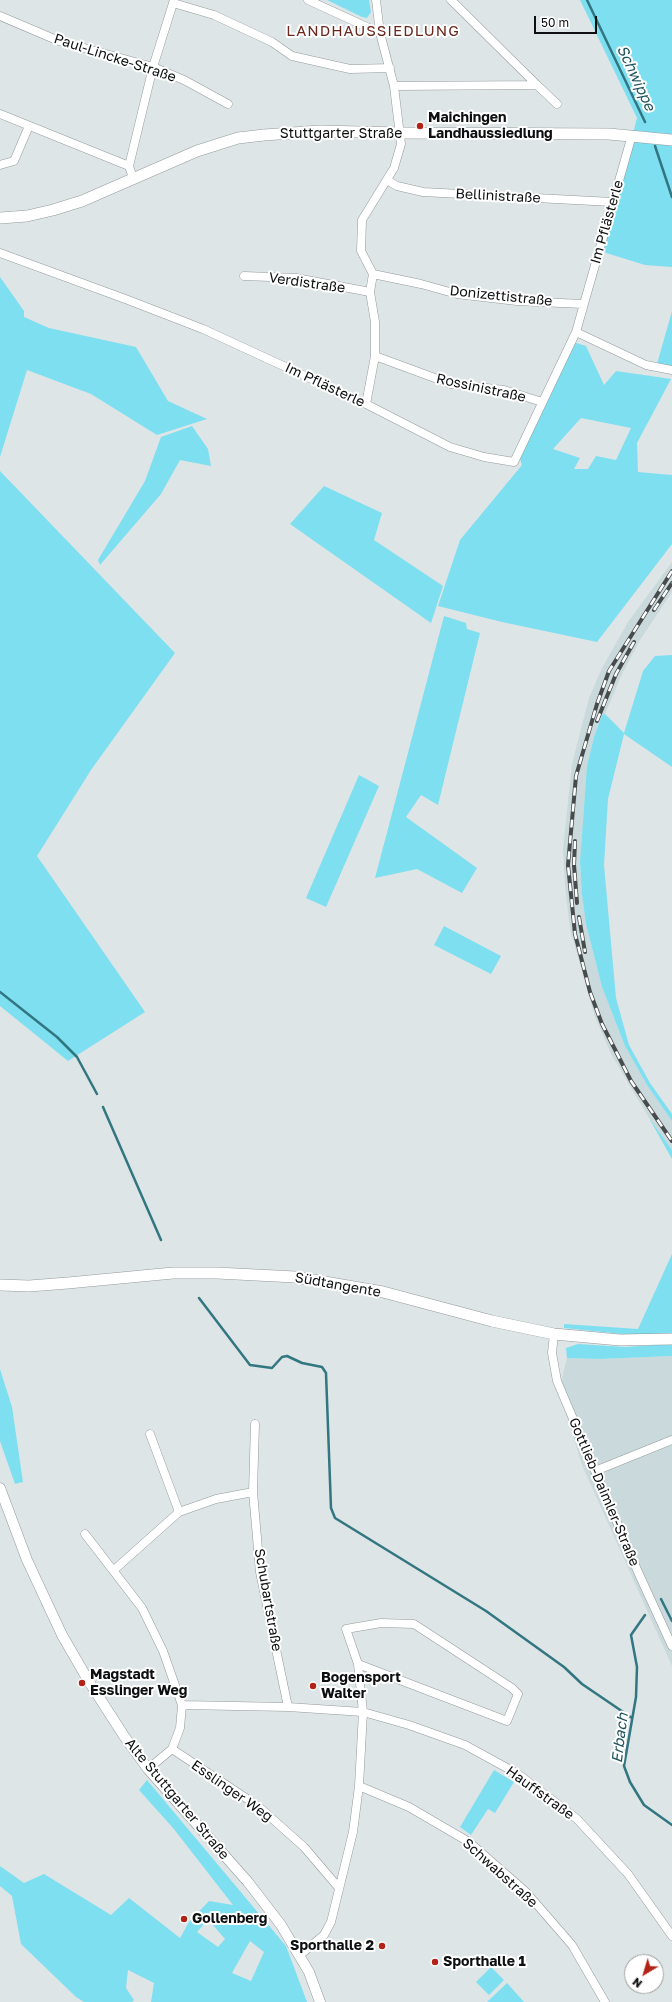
<!DOCTYPE html>
<html>
<head>
<meta charset="utf-8">
<style>
	body { margin:0 }
	#map { position:relative; width:672px; height:2002px; overflow:hidden; background:#dee5e6; font-family:"Golos Text",sans-serif }
	canvas { display:block }
	.north { position:absolute; left:624px; top:1954px; width:40px; height:40px; box-sizing:border-box; background:#fff; border:1px solid #9e9f9f; border-radius:50%; rotate:218deg; font-size:11px; font-weight:700; line-height:16px; text-align:center; color:#0d0f10 }
	.north::after { content:''; display:block; margin:auto; width:14px; height:18px; background:#b22317; clip-path:polygon(50% 0,100% 100%,50% 72%,0 100%) }
	.scale { position:absolute; left:534px; top:16px; width:63px; height:18px; box-sizing:border-box; border:2px solid #0d0f10; border-top:0; padding-left:5px; font-size:12px; line-height:14px; white-space:nowrap; color:#0d0f10; -webkit-text-stroke:3px #fff; paint-order:stroke }
</style>
</head>
<body>
<div id="map">
<canvas width="672" height="2002"></canvas>
<div class="north">N</div>
<div class="scale">50 m</div>
</div>
<script>
const c = document.querySelector('canvas').getContext('2d');
c.lineJoin = 'round';
function paint(path, color) { c.fillStyle = color; c.fill(path, 'evenodd'); }
const shape = rows => new Path2D(rows.map(r => 'M' + r).join(''));
function strokePath(path, color, width, dash) { c.strokeStyle = color; c.lineWidth = width; c.lineCap = dash ? 'butt' : 'round'; c.setLineDash(dash || []); c.stroke(path); }
function label(font, color, halo, rows, align = 'center') {
  c.font = font + ' "Golos Text",sans-serif'; c.lineWidth = 4; c.setLineDash([]); c.textBaseline = 'middle'; c.strokeStyle = halo; c.fillStyle = color; for (const [text, x, y, turn = 0] of rows) {
    c.save(); c.translate(x, y); c.rotate((+turn || 0) * Math.PI / 180); c.textAlign = isNaN(turn) ? turn : align; if (halo) c.strokeText(text, 0, 0); c.fillText(text, 0, 0); c.restore();
  }
}
paint(shape([
	[672,562,672,592,640,640,622,674,605,714,602,715,594,737,587,766,580,862,582,895,586,924,602,987,625,1046,647,1085,672,1121,672,1150,649,1118,611,1054,595,1017,570,929,565,886,563,849,572,764,589,698,602,668,628,622],
	[672,1356,672,1666,582,1465,559,1390,567,1358,599,1359]
]), '#c9d9dc');
paint(shape([
	[327,0,369,0,371,12,367,18,362,17],
	[580,0,672,0,672,267,645,265,603,252,637,118],
	[0,277,24,311,24,317,49,328,136,347,168,401,207,419,157,435,91,394,27,370,0,457],
	[672,311,672,367,657,364],
	[573,342,586,346,604,385,616,371,671,379,637,443,638,472,672,475,672,544,597,642,502,622,438,606,460,540,522,465,519,456],
	[581,418,631,428,616,460,596,456,588,469,574,469,580,458,553,449],
	[192,426,208,449,211,466,180,460,161,494,100,565,98,560,145,481,161,437],
	[0,471,175,653,91,770,37,856,145,1012,68,1061,0,1006],
	[324,486,382,513,374,540,443,586,431,623,290,524],
	[444,616,466,623,467,629,480,633,438,805,421,795,406,817,477,868,462,893,417,869,375,878],
	[672,655,672,767,624,734,608,799,604,865,616,998,629,1045,650,1083,672,1114,672,1121,647,1085,625,1046,602,987,586,924,582,895,580,862,587,766,594,737,602,715,605,714,624,733,643,671,655,656],
	[359,775,379,786,326,907,306,898],
	[444,926,501,956,491,974,434,945],
	[649,1118,672,1150,672,1159],
	[672,1254,672,1334,631,1335,564,1328,564,1324,638,1329],
	[578,1344,625,1347,672,1344,672,1356,599,1359,567,1358,566,1348],
	[0,1369,12,1407,23,1482,15,1484,0,1441],
	[494,1770,514,1782,495,1813,488,1809,471,1835,460,1827],
	[147,1780,286,1946,307,2002,151,2002,154,1983,128,1970,126,1988,134,2000,132,2002,84,2002,76,1997,21,1944,12,1896,0,1886,0,1866,24,1883,44,1874,111,1915,129,1898,180,1938,189,1922,209,1901,233,1905,173,1828,139,1790],
	[212,1915,216,1916,212,1924,225,1939,218,1947,197,1932],
	[250,1941,264,1952,251,1981,232,1973],
	[491,1967,504,1980,489,1995,476,1982],
	[507,1983,524,2002,487,2002]
]), '#7edff0');
strokePath(shape([
	[587,0,645,122],
	[655,146,672,197],
	[0,992,57,1037,77,1057,97,1094],
	[103,1107,161,1240],
	[199,1298,250,1365,272,1368,282,1357,287,1356,302,1363,322,1367,326,1373,331,1508,335,1518,486,1611,564,1667,582,1684,632,1718],
	[661,1599,672,1621],
	[645,1615,631,1635,637,1667,636,1697,624,1766,630,1782,644,1805,672,1825]
]), '#317681', 2.5);
const minor = shape([
	[308,0,380,33],
	[451,0,537,85],
	[173,3,214,15,272,42,292,56,350,69,390,68],
	[0,16,59,41,153,67,184,80,228,104],
	[394,86,537,85,557,104],
	[0,114,129,166],
	[0,165,14,161,29,126],
	[133,178,129,166,153,67,174,0],
	[387,180,397,186,423,192,612,202],
	[0,253,128,300,203,329,366,404,450,447,484,457,514,462,576,332,632,135],
	[373,274,421,284,457,294,517,301,583,304],
	[244,276,296,278,370,292],
	[576,332,646,365,672,370],
	[375,356,451,384,504,390,542,402],
	[366,404,375,356,375,322,370,292,373,274,361,251,362,220,394,168,401,144,394,86,380,33,376,0],
	[554,1334,552,1353,557,1381,638,1572,672,1646],
	[255,1424,253,1492,260,1572,288,1707],
	[150,1434,179,1512],
	[595,1471,672,1440],
	[85,1534,142,1608,163,1651,182,1705,180,1728,172,1749,148,1769],
	[114,1570,179,1512,216,1499,253,1492],
	[182,1705,288,1707,363,1712,409,1725,465,1745,518,1774,577,1819,628,1874,672,1936],
	[172,1749,258,1806,304,1847,339,1888],
	[359,1786,409,1807,469,1842,526,1892,572,1945,605,2002],
	[300,1955,324,1935,331,1922,353,1832,359,1786,363,1712,358,1664,346,1629,381,1623,414,1624,512,1688,518,1694,507,1721,358,1664]
]);
const tertiary = shape([
	[0,1488,27,1560,62,1635,88,1680,124,1736,148,1769,248,1882,281,1925,309,1972,320,2002]
]);
const secondary = shape([
	[0,218,27,216,53,210,82,201,197,151,238,138,264,135,320,131,400,133,609,134,672,140],
	[0,1285,29,1286,68,1283,173,1273,217,1273,295,1277,383,1292,492,1321,554,1334,620,1340,672,1339]
]);
strokePath(minor, '#949a9c', 9);
strokePath(tertiary, '#949a9c', 11);
strokePath(secondary, '#949a9c', 12);
strokePath(minor, '#fff', 8);
strokePath(tertiary, '#fff', 10);
strokePath(secondary, '#fff', 11);
const rail = shape([
	[672,571,609,671,597,704,576,776,568,865,575,934,590,992,602,1024,631,1081,672,1141],
	[654,610,672,583],
	[597,721,616,674,634,642],
	[575,841,574,865,577,903],
	[579,917,585,952]
]);
strokePath(rail, '#484b4c', 4);
strokePath(rail, '#fff', 2.5, [8]);
for (const [x, y, r, color] of [
	[420,126,4,"#b22317"],
	[82,1683,4,"#b22317"],
	[313,1686,4,"#b22317"],
	[184,1919,4,"#b22317"],
	[382,1946,4,"#b22317"],
	[435,1962,4,"#b22317"]
]) { const dot = new Path2D(); dot.arc(x, y, r, 0, 2 * Math.PI); c.fillStyle = color; c.fill(dot); strokePath(dot, '#fff', 1.5); }
label('14px', '#0d0f10', '#fff', [
	["Paul-Lincke-Straße",115,58,18],
	["Stuttgarter Straße",341,134],
	["Bellinistraße",498,196,3],
	["Im Pflästerle",607,222,-74],
	["Verdistraße",307,283,8],
	["Donizettistraße",501,296,6],
	["Im Pflästerle",325,385,25],
	["Rossinistraße",481,388,12],
	["Südtangente",338,1285,10],
	["Gottlieb-Daimler-Straße",604,1492,67],
	["Schubartstraße",268,1600,80],
	["Esslinger Weg",232,1791,35],
	["Hauffstraße",540,1793,36],
	["Alte Stuttgarter Straße",177,1799,50],
	["Schwabstraße",500,1873,42]
]);
label('bold 14px', '#0d0f10', '#fff', [
	["Maichingen",428,118],
	["Landhaussiedlung",428,134],
	["Magstadt",90,1675],
	["Esslinger Weg",90,1691],
	["Bogensport",321,1678],
	["Walter",321,1694],
	["Gollenberg",192,1919],
	["Sporthalle 2",374,1946,"right"],
	["Sporthalle 1",443,1962]
], 'left');
c.letterSpacing = '1px';
label('15px', '#6b271e', '#fff', [
	["LANDHAUSSIEDLUNG",373,31]
]);
c.letterSpacing = '0px';
label('italic 15px', '#1e545d', '#fff', [
	["Schwippe",636,78,65],
	["Erbach",620,1738,-83]
]);
</script>
</body>
</html>
